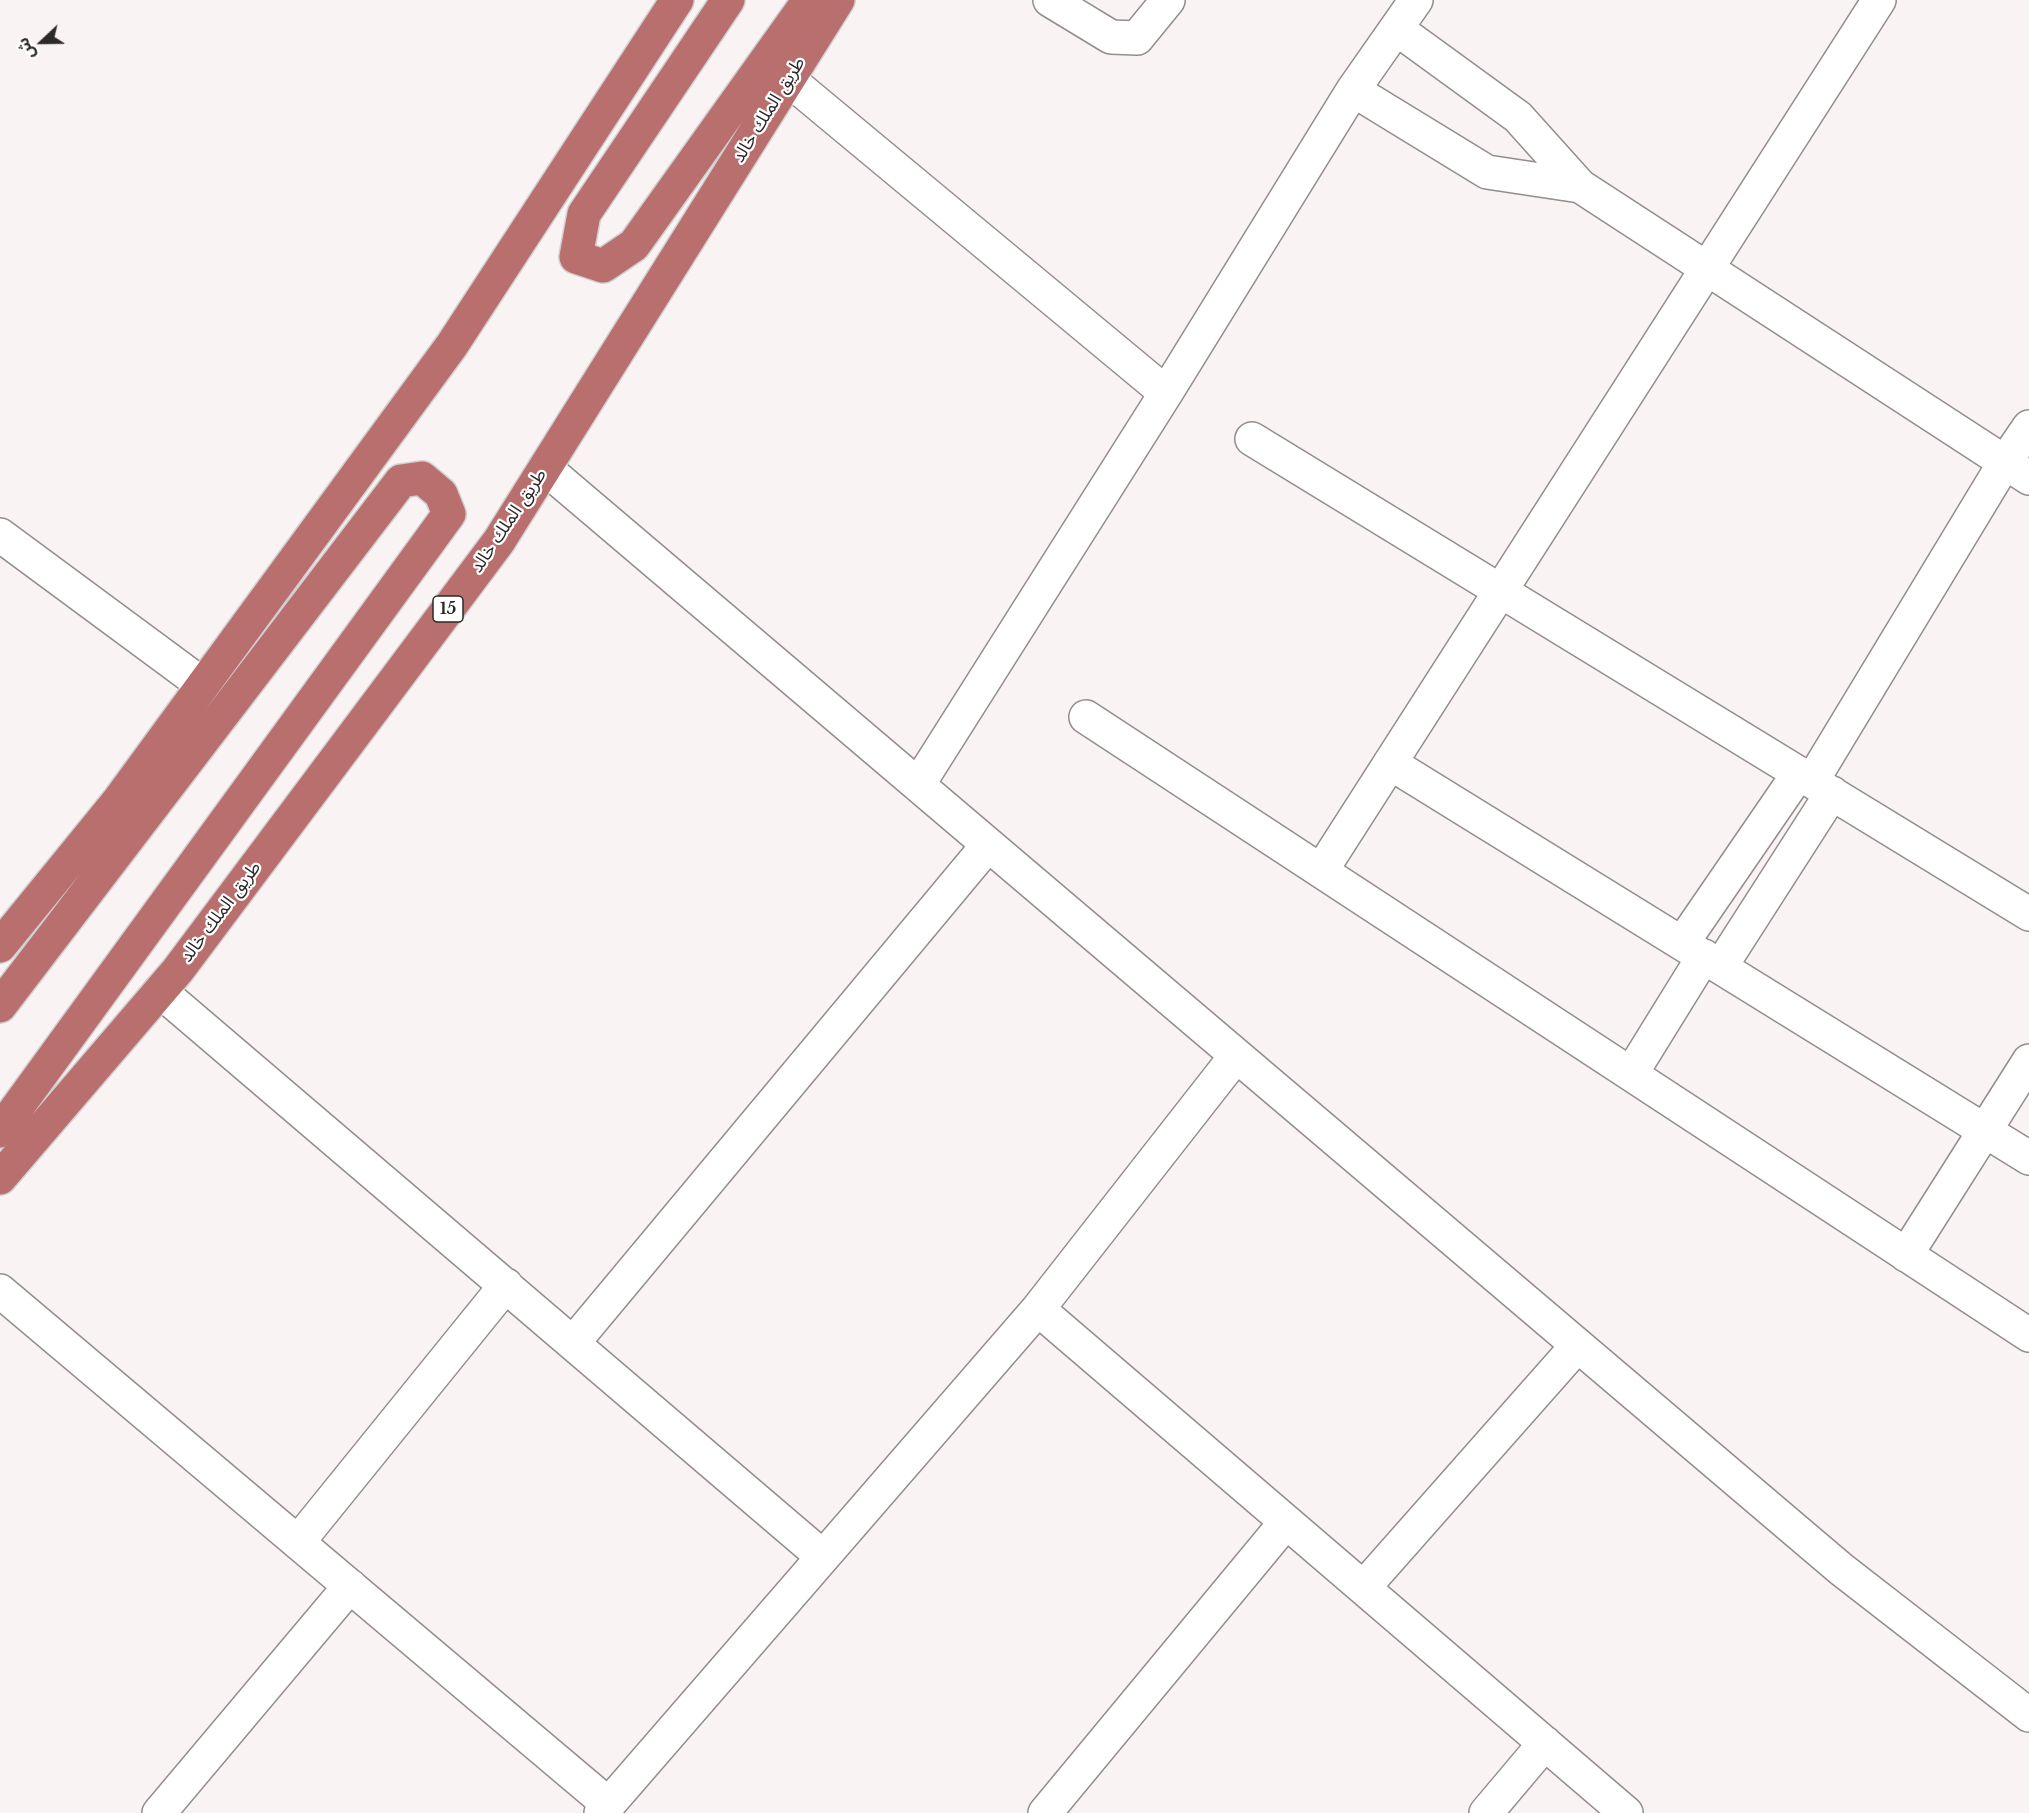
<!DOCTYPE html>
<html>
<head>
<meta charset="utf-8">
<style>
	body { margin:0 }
	#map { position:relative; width:2029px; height:1813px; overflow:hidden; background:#f9f3f3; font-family:"Libre Baskerville","Noto Sans Arabic",serif }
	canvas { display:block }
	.north { position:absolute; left:12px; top:12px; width:60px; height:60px; -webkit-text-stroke:4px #fff; paint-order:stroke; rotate:248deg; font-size:16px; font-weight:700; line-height:24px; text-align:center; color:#2c2929 }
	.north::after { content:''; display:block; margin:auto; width:21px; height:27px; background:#2c2929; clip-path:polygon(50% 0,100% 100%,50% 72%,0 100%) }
</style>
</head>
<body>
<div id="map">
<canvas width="2029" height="1813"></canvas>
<div class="north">ش</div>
</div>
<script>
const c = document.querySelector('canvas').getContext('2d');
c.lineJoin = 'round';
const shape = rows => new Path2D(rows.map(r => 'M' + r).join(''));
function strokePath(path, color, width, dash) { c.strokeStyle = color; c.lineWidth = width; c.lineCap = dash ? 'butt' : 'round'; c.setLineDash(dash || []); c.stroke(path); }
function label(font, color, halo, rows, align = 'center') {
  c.font = font + ' "Libre Baskerville","Noto Sans Arabic",serif'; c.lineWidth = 4.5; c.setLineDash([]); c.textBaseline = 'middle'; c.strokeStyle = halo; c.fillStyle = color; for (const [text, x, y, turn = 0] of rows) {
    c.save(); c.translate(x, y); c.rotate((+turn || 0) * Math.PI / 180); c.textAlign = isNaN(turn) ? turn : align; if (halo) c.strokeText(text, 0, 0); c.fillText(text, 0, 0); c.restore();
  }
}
const minor = shape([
	[1050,0,1111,37,1137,38,1168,0],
	[1397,29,1518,117,1580,186,2029,478],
	[788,79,1166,393],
	[1353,90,1487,172,1580,186],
	[1252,439,2029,914],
	[545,468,1841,1569,2029,1715],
	[0,535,203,685],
	[1086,717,2029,1335],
	[1390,763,2029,1158],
	[1812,781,2005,462,2029,427],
	[918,785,1166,393,1353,90,1416,0],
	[1321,871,1879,0],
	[1683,942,1799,773],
	[1721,966,1832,793],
	[160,991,823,1557],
	[1631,1074,1704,956],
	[1906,1255,2029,1061],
	[0,1291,608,1804],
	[1038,1309,1626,1813],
	[573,1343,988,845],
	[298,1542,506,1285],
	[1364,1587,1577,1346],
	[159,1813,350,1586],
	[601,1813,1038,1309,1236,1056],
	[1045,1813,1286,1522],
	[1486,1813,1545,1743]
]);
const highway = shape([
	[728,0,584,214,576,257,603,266,634,245,809,0],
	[0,946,119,800,452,345,677,0],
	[0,1006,401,481,422,478,441,494,449,514,0,1131],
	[0,1178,178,970,499,541,838,0]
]);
strokePath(minor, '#938d8d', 36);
strokePath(highway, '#d1d0d0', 36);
strokePath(minor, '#fff', 33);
strokePath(highway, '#ba6f6f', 33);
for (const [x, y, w] of [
	[448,609,30]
]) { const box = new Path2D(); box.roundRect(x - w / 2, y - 13, w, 26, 4.5); c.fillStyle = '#fff'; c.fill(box); strokePath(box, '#2c2929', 1.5); }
label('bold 16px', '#2c2929', null, [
	["15",448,609]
]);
label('18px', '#2c2929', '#fff', [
	["طريق الملك خالد",769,110,-58],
	["طريق الملك خالد",509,521,-56],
	["طريق الملك خالد",221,912,-53]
]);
</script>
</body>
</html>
